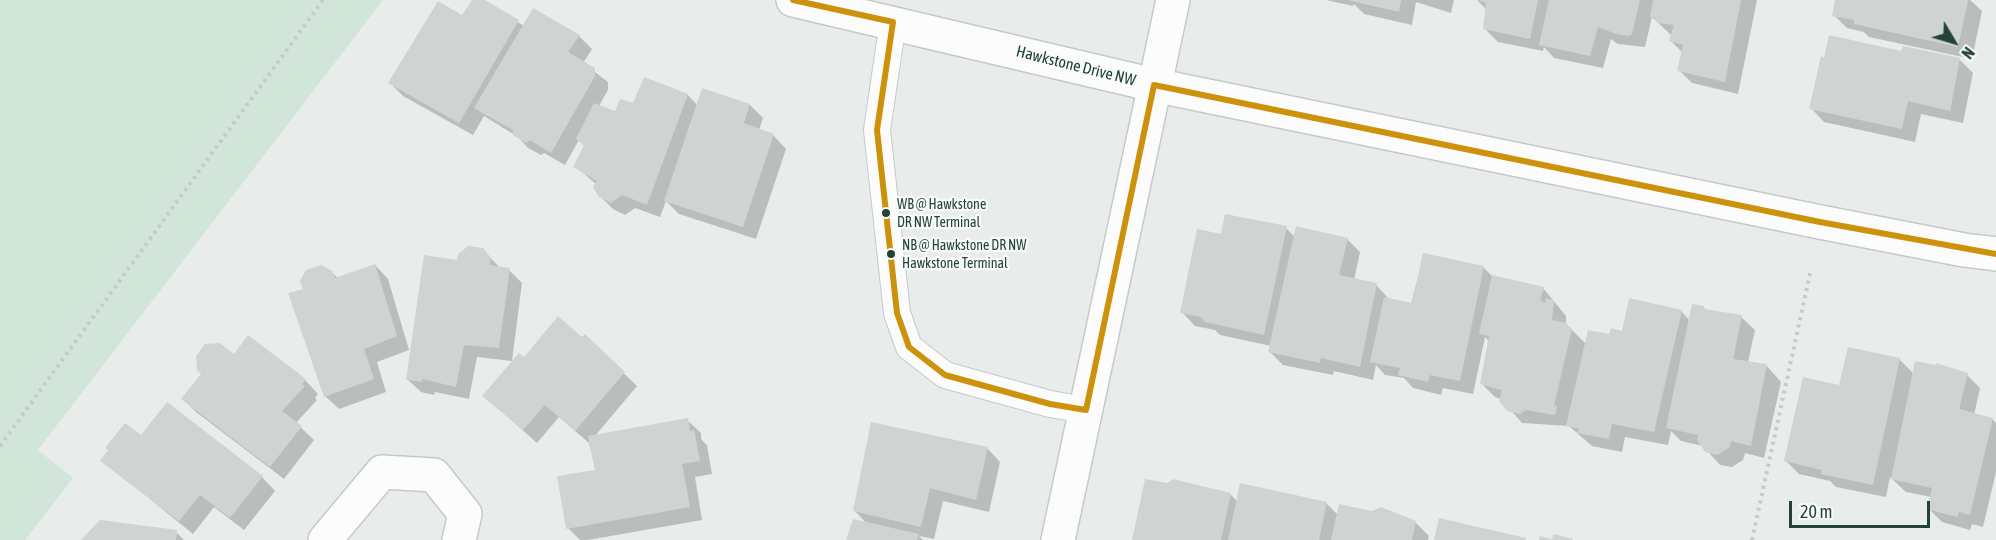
<!DOCTYPE html>
<html>
<head>
<meta charset="utf-8">
<style>
	body { margin:0 }
	#map { position:relative; width:1996px; height:540px; overflow:hidden; background:#e8edeb; font-family:"Asap Condensed",sans-serif }
	canvas { display:block }
	.north { position:absolute; left:1924px; top:12px; width:60px; height:60px; -webkit-text-stroke:4px #f7fbf9; paint-order:stroke; rotate:128deg; font-size:16px; font-weight:700; line-height:24px; text-align:center; color:#24423a }
	.north::after { content:''; display:block; margin:auto; width:21px; height:27px; background:#24423a; clip-path:polygon(50% 0,100% 100%,50% 72%,0 100%) }
	.scale { position:absolute; left:1789px; top:501px; width:141px; height:27px; box-sizing:border-box; border:3px solid #24423a; border-top:0; padding-left:8px; font-size:18px; line-height:21px; white-space:nowrap; color:#24423a; -webkit-text-stroke:4px #f7fbf9; paint-order:stroke }
</style>
</head>
<body>
<div id="map">
<canvas width="1996" height="540"></canvas>
<div class="north">N</div>
<div class="scale">20 m</div>
</div>
<script>
const c = document.querySelector('canvas').getContext('2d');
c.lineJoin = 'round';
function paint(path, color) { c.fillStyle = color; c.fill(path, 'evenodd'); }
const shape = rows => new Path2D(rows.map(r => 'M' + r).join(''));
function strokePath(path, color, width, dash) { c.strokeStyle = color; c.lineWidth = width; c.lineCap = dash ? 'butt' : 'round'; c.setLineDash(dash || []); c.stroke(path); }
function label(font, color, halo, rows, align = 'center') {
  c.font = font + ' "Asap Condensed",sans-serif'; c.lineWidth = 4.5; c.setLineDash([]); c.textBaseline = 'middle'; c.strokeStyle = halo; c.fillStyle = color; for (const [text, x, y, turn = 0] of rows) {
    c.save(); c.translate(x, y); c.rotate((+turn || 0) * Math.PI / 180); c.textAlign = isNaN(turn) ? turn : align; if (halo) c.strokeText(text, 0, 0); c.fillText(text, 0, 0); c.restore();
  }
}
paint(shape([
	[0,0,383,0,38,450,73,478,25,540,0,540]
]), '#d1e6d8');
paint(shape([
	[474,0,482,0,524,26,579,36,592,49,583,63,608,82,608,90,599,106,616,112,634,105,644,79,688,95,698,106,750,105,763,118,759,130,773,135,786,149,756,239,679,214,666,201,660,217,635,208,625,215,613,209,599,195,596,184,575,166,585,147,579,140,565,165,544,153,541,155,528,148,518,137,484,116,473,135,403,96,390,83,462,17],
	[1326,0,1454,0,1451,13,1416,2,1412,25,1364,14,1354,4,1353,6],
	[1477,0,1757,0,1738,94,1692,83,1679,70,1683,53,1671,41,1672,36,1652,17,1645,47,1618,44,1611,39,1603,68,1554,58,1544,47,1543,51,1498,42,1485,29,1487,10],
	[1837,0,1970,0,1982,11,1972,59,1869,37,1864,32,1847,28,1834,15],
	[1904,48,1960,60,1973,73,1963,123,1921,114,1915,142,1824,122,1811,108,1902,52],
	[1286,228,1295,237,1347,239,1360,252,1354,280,1376,285,1389,299,1411,304,1424,255,1484,268,1493,277,1543,288,1566,316,1566,324,1586,344,1681,311,1690,321,1704,308,1707,311,1741,317,1755,330,1748,362,1766,365,1781,382,1764,458,1745,453,1743,460,1732,467,1720,465,1703,446,1681,441,1671,431,1668,445,1625,437,1622,452,1592,446,1569,426,1522,423,1501,399,1495,397,1482,384,1490,342,1485,337,1473,394,1443,388,1441,395,1413,388,1404,378,1385,375,1376,365,1373,380,1334,371,1333,375,1283,365,1270,352,1271,346,1220,335,1215,330,1195,326,1182,312,1222,236],
	[482,249,500,268,509,270,522,283,512,361,477,357,469,399,435,392,434,395,421,392,407,379,458,262],
	[375,265,388,279,409,350,377,362,386,392,339,409,325,396,305,290,331,272,338,278],
	[585,336,637,386,595,436,687,420,701,433,701,439,707,445,712,474,695,477,702,520,588,540,580,540,568,528,596,471,589,443,559,417,537,443,484,396,524,359],
	[234,356,305,380,318,394,315,398,317,400,296,423,314,440,284,479,196,412,183,399],
	[1899,359,1914,374,1967,375,1980,388,1974,415,1992,419,1996,423,1996,472,1983,527,1972,524,1970,530,1942,522,1929,509,1931,497,1906,492,1890,477,1886,497,1836,487,1830,481,1799,474,1786,461,1840,387],
	[141,437,262,477,275,491,244,530,214,507,193,534,102,460,110,450],
	[987,448,1000,462,989,512,943,501,934,539,919,536,923,540,848,540,867,524,855,511],
	[1230,494,1238,502,1326,503,1338,515,1415,522,1429,536,1428,540,1134,540],
	[176,532,184,540,83,540]
]), '#0003');
paint(shape([
	[472,0,485,0,519,20,459,123,388,83,438,1,462,15],
	[1348,0,1401,0,1399,12],
	[1478,0,1538,0,1530,39,1483,29,1486,3],
	[1549,0,1640,0,1632,34,1629,36,1616,34,1598,27,1590,56,1539,45],
	[1653,0,1741,0,1725,82,1677,71,1683,45,1669,41,1674,25,1658,23,1654,17,1650,17],
	[1835,0,1968,0,1958,47,1854,24,1854,20,1832,16],
	[533,8,580,35,568,52,595,68,595,76,551,153,530,140,526,143,513,135,513,130,474,108],
	[1829,35,1901,51,1903,46,1960,58,1950,111,1908,101,1902,129,1809,109,1821,56,1824,58],
	[644,77,688,94,647,205,622,195,611,203,598,196,593,187,597,181,573,167,584,145,576,139,594,103,615,111,620,99,633,103],
	[702,88,750,104,744,123,774,134,743,227,664,201],
	[1225,214,1287,226,1264,335,1205,322,1201,317,1180,313,1197,229,1221,234],
	[1296,226,1348,238,1339,275,1377,283,1360,367,1321,358,1320,363,1268,352],
	[468,246,483,248,491,258,490,265,510,268,499,348,464,345,456,387,422,379,422,382,406,380,424,255,457,260,458,254],
	[1423,253,1484,266,1460,381,1430,375,1428,382,1398,375,1400,368,1370,362,1384,297,1412,303],
	[375,264,397,336,364,349,374,379,324,397,288,293,303,289,300,281,306,270,321,265,332,271,335,278],
	[1492,275,1544,287,1540,300,1545,303,1546,298,1554,301,1552,320,1567,323,1566,326,1572,328,1554,406,1557,406,1555,415,1526,410,1520,414,1507,411,1499,401,1502,390,1480,384,1489,336,1479,334],
	[1629,298,1682,310,1654,432,1612,424,1609,439,1577,433,1579,429,1566,426,1588,330,1609,334,1611,328,1622,331],
	[1692,304,1704,306,1704,309,1742,315,1733,359,1767,364,1751,446,1731,441,1730,447,1718,455,1705,452,1697,440,1698,435,1666,428],
	[558,316,582,337,585,334,625,372,575,431,545,405,523,430,482,396,519,353,524,357],
	[248,335,306,379,302,384,305,386,282,411,302,426,270,467,181,399,201,374,197,370,196,356,205,344,220,343,234,354],
	[1848,347,1900,358,1873,485,1825,475,1821,474,1822,470,1784,461,1803,377,1839,385],
	[1915,361,1935,365,1936,363,1968,373,1959,409,1993,418,1970,515,1959,512,1957,517,1927,509,1932,488,1891,479],
	[167,402,263,476,230,518,200,495,179,521,100,461,108,450,105,448,125,423,141,435],
	[688,418,690,431,694,430,700,461,682,464,690,507,566,529,557,476,595,470,588,436],
	[871,422,988,447,976,500,930,488,921,527,853,511],
	[1145,479,1167,483,1173,479,1231,493,1221,540,1132,540],
	[1240,483,1327,502,1319,540,1228,540],
	[1339,504,1372,511,1381,507,1416,521,1412,540,1331,540],
	[1439,518,1526,538,1526,540,1434,540],
	[853,519,919,534,917,540,846,540],
	[100,520,177,530,176,540,81,540],
	[1554,534,1573,539,1573,540,1539,540,1540,536,1552,539]
]), '#cfd4d2');
const service = shape([
	[893,22,877,130,897,313,909,347,945,375,1050,404,1086,410]
]);
const minor = shape([
	[325,540,382,472,434,475,465,514,459,540],
	[1058,540,1173,0]
]);
const tertiary = shape([
	[793,0,1154,85,1820,222,1964,250,1996,254]
]);
strokePath(service, '#c5cac8', 28);
strokePath(minor, '#c5cac8', 36);
strokePath(tertiary, '#c5cac8', 36);
strokePath(shape([
	[0,446,323,0],
	[1752,540,1811,269]
]), '#c3ccca', 4, [3, 4.5]);
strokePath(service, '#fcfcfc', 26);
strokePath(minor, '#fcfcfc', 33);
strokePath(tertiary, '#fcfcfc', 33);
strokePath(shape([
	[793,0,893,22],
	[893,22,877,130,897,313,909,347,945,375,1050,404,1086,410],
	[1154,85,1820,222,1996,254],
	[1086,410,1154,85]
]), '#cd920c', 6);
for (const [x, y, r, color] of [
	[886,213,5,"#24423a"],
	[891,254,5,"#24423a"]
]) { const dot = new Path2D(); dot.arc(x, y, r, 0, 2 * Math.PI); c.fillStyle = color; c.fill(dot); strokePath(dot, '#f7fbf9', 2); }
label('14px', '#24423a', '#f7fbf9', [
	["WB @ Hawkstone",897,205],
	["DR NW Terminal",897,223],
	["NB @ Hawkstone DR NW",902,246],
	["Hawkstone Terminal",902,264]
], 'left');
label('16px', '#24423a', '#f7fbf9', [
	["Hawkstone Drive NW",1076,66,14]
]);
</script>
</body>
</html>
